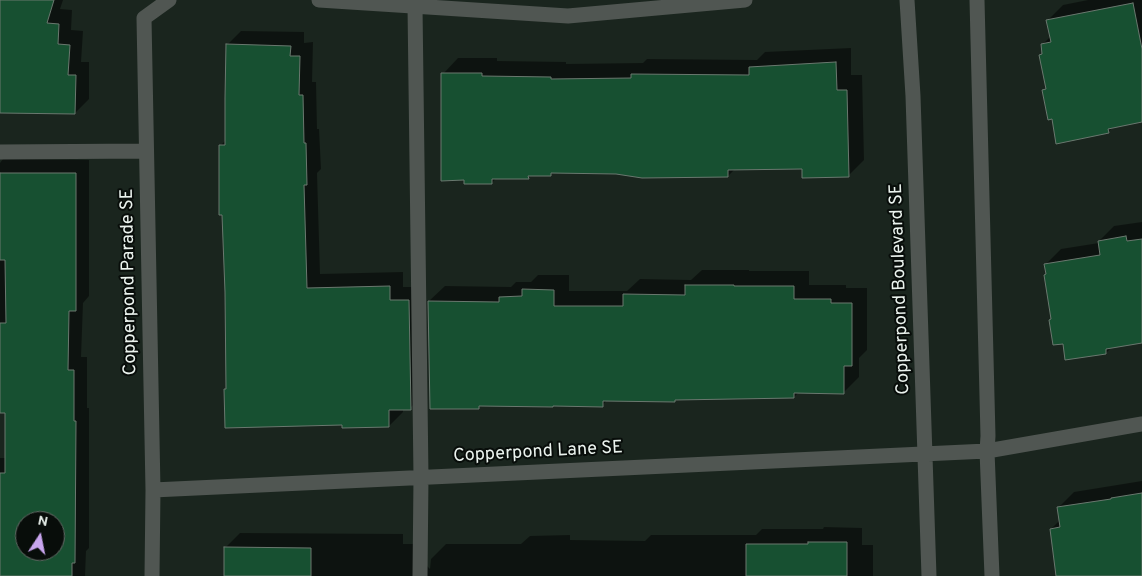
<!DOCTYPE html>
<html>
<head>
<meta charset="utf-8">
<style>
	body { margin:0 }
	#map { position:relative; width:1142px; height:576px; overflow:hidden; background:#1a251e; font-family:Overpass,sans-serif }
	canvas { display:block }
	.north { position:absolute; left:15px; top:511px; width:50px; height:50px; box-sizing:border-box; background:#080d0a; border:1px solid #636965; border-radius:50%; rotate:11deg; font-size:14px; font-weight:700; line-height:20px; text-align:center; color:#ebf3ee }
	.north::after { content:''; display:block; margin:auto; width:18px; height:22px; background:#c8a5ee; clip-path:polygon(50% 0,100% 100%,50% 72%,0 100%) }
</style>
</head>
<body>
<div id="map">
<canvas width="1142" height="576"></canvas>
<div class="north">N</div>
</div>
<script>
const c = document.querySelector('canvas').getContext('2d');
c.lineJoin = 'round';
function paint(path, color) { c.fillStyle = color; c.fill(path, 'evenodd'); }
const shape = rows => new Path2D(rows.map(r => 'M' + r).join(''));
function strokePath(path, color, width, dash) { c.strokeStyle = color; c.lineWidth = width; c.lineCap = dash ? 'butt' : 'round'; c.setLineDash(dash || []); c.stroke(path); }
function label(font, color, halo, rows, align = 'center') {
  c.font = font + ' Overpass,sans-serif'; c.lineWidth = 4; c.setLineDash([]); c.textBaseline = 'middle'; c.strokeStyle = halo; c.fillStyle = color; for (const [text, x, y, turn = 0] of rows) {
    c.save(); c.translate(x, y); c.rotate((+turn || 0) * Math.PI / 180); c.textAlign = isNaN(turn) ? turn : align; if (halo) c.strokeText(text, 0, 0); c.fillText(text, 0, 0); c.restore();
  }
}
paint(shape([
	[0,0,63,0,60,9,72,10,71,30,83,31,81,62,89,62,89,99,75,113,0,112],
	[1088,0,1142,0,1142,121,1114,126,1108,132,1053,118,1043,91,1047,87,1042,45,1051,36,1048,20,1063,5],
	[241,31,304,32,304,43,313,42,312,82,316,82,317,129,319,129,321,169,317,173,320,274,403,272,403,287,423,287,424,394,410,408,403,408,403,412,389,426,343,424,227,388,224,213,220,146,227,139,227,45],
	[851,48,851,75,862,75,864,160,848,176,803,168,735,169,728,176,616,173,553,172,550,175,531,175,528,178,496,178,492,183,443,74,458,58,497,58,497,61,566,62,566,64,643,63,647,59,757,60,765,52],
	[3,159,89,160,89,296,83,303,81,357,87,357,87,408,89,408,89,548,86,551,85,576,0,576,0,458,7,458,7,412,0,412,0,163],
	[25,521,55,521,55,551,25,551],
	[1142,222,1142,342,1113,346,1106,353,1064,342,1052,318,1046,264,1061,249,1099,243,1099,241,1114,226],
	[702,270,749,270,749,271,809,271,809,285,846,285,846,288,867,288,867,350,859,358,859,377,843,393,799,392,794,397,676,399,674,401,607,400,602,406,554,405,553,406,481,405,478,408,429,301,445,286,511,287,516,282,531,282,538,275,569,275,569,291,627,291,640,279,691,280],
	[1142,481,1142,576,1058,576,1051,529,1060,520,1058,508,1074,492],
	[824,527,862,528,862,545,873,545,873,576,225,576,225,548,240,533,403,534,403,544,425,544,426,565,430,569,431,559,446,544,521,544,530,536,570,535,570,540,645,541,651,535,756,535,762,529,823,529]
]), '#0007');
const building = shape([
	[0,0,54,0,47,23,59,24,58,44,70,45,68,75,76,75,75,114,0,113,0,0],
	[1133,3,1142,49,1142,122,1108,129,1109,133,1056,144,1052,119,1048,120,1042,90,1046,89,1039,55,1042,54,1041,44,1051,42,1046,20,1133,3],
	[226,44,291,46,290,56,300,56,299,95,303,95,304,143,306,143,307,185,304,185,307,288,390,286,390,300,409,300,411,410,389,410,389,427,342,428,342,425,225,428,224,389,226,389,225,292,222,215,219,215,219,145,225,145,225,98,226,44],
	[836,62,837,90,847,90,849,177,802,178,802,169,728,170,728,177,642,178,616,174,551,173,551,176,528,176,529,179,492,179,492,184,464,184,464,180,441,181,441,73,482,73,482,76,551,77,551,79,631,78,631,74,749,75,749,67,836,62],
	[0,173,76,173,76,311,69,311,68,370,74,370,74,421,76,421,75,563,72,563,72,576,0,576,0,473,5,473,5,413,0,413,0,323,6,323,5,260,0,260,0,173],
	[25,521,55,521,55,551,25,551,25,521],
	[1126,236,1127,241,1142,239,1142,343,1106,349,1106,354,1065,360,1063,344,1053,345,1049,320,1051,319,1044,275,1046,274,1044,264,1100,255,1098,241,1126,236],
	[685,285,734,285,734,286,794,286,794,299,831,299,831,303,852,303,852,366,844,366,844,394,794,393,794,398,675,400,675,402,603,401,603,407,553,406,553,407,479,406,479,409,430,409,428,301,499,302,499,297,522,296,522,289,554,290,554,306,623,306,623,294,685,295,685,285],
	[1142,493,1142,576,1056,576,1050,529,1060,527,1057,507,1111,499,1111,498,1142,493],
	[808,542,847,542,847,576,746,576,746,544,808,544,808,542],
	[224,547,311,548,311,576,224,576,224,547]
]);
paint(building, '#175031');
strokePath(building, '#6a786f', 1);
strokePath(shape([
	[319,0,568,16,745,0],
	[907,0,913,96,929,576],
	[977,0,988,436,987,451,992,576],
	[415,6,421,477,420,576],
	[0,152,146,151],
	[153,490,987,451,1142,424],
	[152,576,153,490,144,18,169,0]
]), '#505652', 15);
label('18px', '#ebf3ee', '#080d0a', [
	["Copperpond Parade SE",130,282,-91],
	["Copperpond Boulevard SE",901,289,-92],
	["Copperpond Lane SE",538,453,-3]
]);
</script>
</body>
</html>
